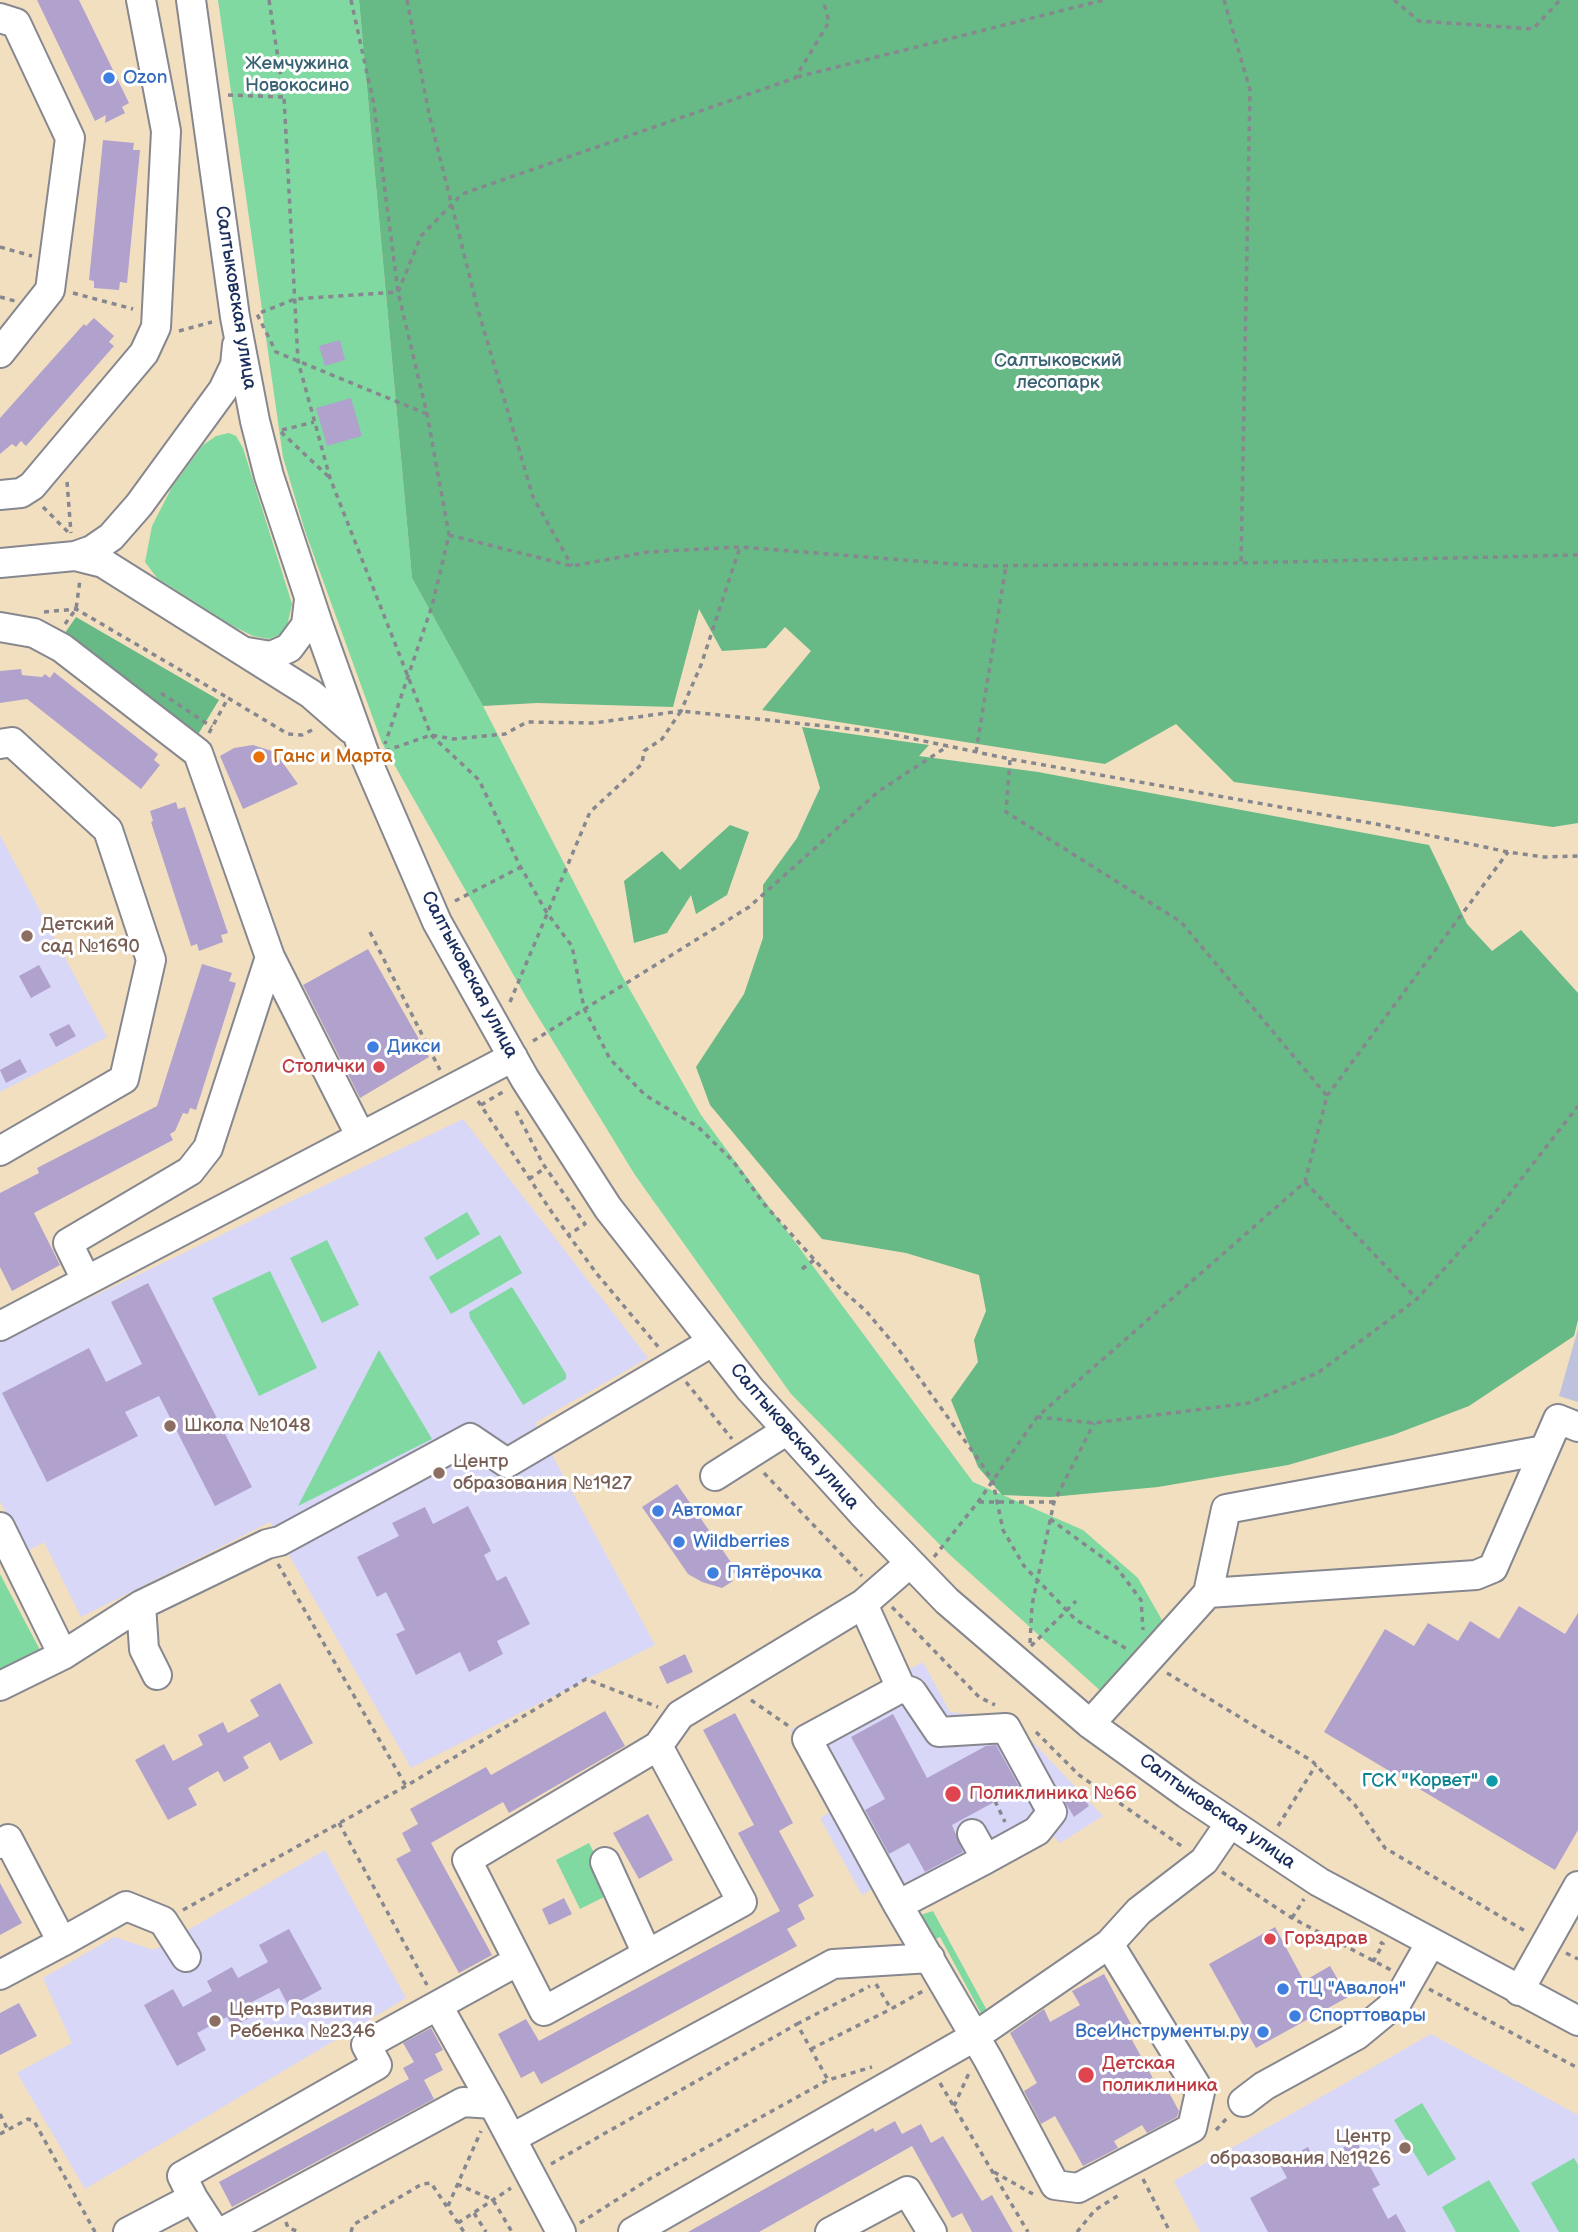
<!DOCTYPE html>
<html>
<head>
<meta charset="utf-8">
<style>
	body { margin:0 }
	canvas { display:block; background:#f2dfc0 }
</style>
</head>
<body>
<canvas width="1578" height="2232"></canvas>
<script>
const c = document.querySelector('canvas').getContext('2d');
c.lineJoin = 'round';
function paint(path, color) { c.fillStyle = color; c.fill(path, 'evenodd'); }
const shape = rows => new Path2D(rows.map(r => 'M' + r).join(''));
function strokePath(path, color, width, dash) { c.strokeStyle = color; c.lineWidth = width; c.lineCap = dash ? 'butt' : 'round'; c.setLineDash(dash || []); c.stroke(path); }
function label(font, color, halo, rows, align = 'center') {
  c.font = font + ' "Balsamiq Sans",sans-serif'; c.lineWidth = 6; c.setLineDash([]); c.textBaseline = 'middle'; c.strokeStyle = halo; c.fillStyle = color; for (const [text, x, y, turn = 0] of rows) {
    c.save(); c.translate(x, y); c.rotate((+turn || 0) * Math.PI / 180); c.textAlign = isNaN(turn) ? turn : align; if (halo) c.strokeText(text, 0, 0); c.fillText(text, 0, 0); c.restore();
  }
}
paint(shape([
	[0,835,107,1037,0,1092],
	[463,1119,648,1358,535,1423,655,1645,411,1768,270,1522,81,1617,44,1542,28,1551,0,1502,0,1341],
	[923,1662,950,1712,1011,1719,1103,1816,1060,1843,1048,1831,903,1911,876,1887,862,1895,820,1818,832,1811,790,1730],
	[325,1850,406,1998,85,2189,17,2073,72,2043,43,1978,114,1937,154,1950],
	[1431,2034,1578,2115,1578,2232,1200,2232,1174,2181]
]), '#d8d7f8');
paint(shape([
	[1578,1329,1578,1402,1559,1396]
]), '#bfc2dd');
paint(shape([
	[218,0,359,0,412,578,483,706,621,974,701,1115,973,1482,1083,1530,1138,1578,1166,1627,1104,1694,950,1555,791,1394,635,1175,526,997,382,743,305,531,283,457],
	[229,433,236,436,243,448,292,604,287,626,279,635,269,639,253,636,231,625,157,578,145,562,152,526,172,487,203,445,216,436],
	[467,1212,480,1234,437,1260,424,1238],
	[500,1235,522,1273,451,1314,429,1277],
	[327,1240,359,1305,322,1323,290,1258],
	[270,1271,317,1368,259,1396,212,1298],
	[512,1287,566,1374,566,1379,523,1405,470,1318,469,1312],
	[379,1350,432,1439,298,1506],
	[0,1574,40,1650,0,1678],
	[589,1843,614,1892,580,1909,556,1860],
	[933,1911,990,2016,983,2017,940,1937,930,1942,914,1917],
	[1422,2103,1456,2159,1428,2176,1394,2120],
	[1574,2158,1578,2165,1578,2232,1559,2232,1531,2183],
	[1489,2180,1520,2232,1456,2232,1442,2207]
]), '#7fd9a0');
paint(shape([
	[359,0,1578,0,1578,823,1553,827,1234,782,1176,724,1105,764,762,710,811,651,785,627,766,648,722,651,699,609,673,707,537,703,483,706,412,578],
	[76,617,219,700,194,741,60,640],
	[802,727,929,745,919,756,1038,772,1429,845,1467,924,1492,951,1521,930,1578,993,1578,1320,1574,1336,1469,1406,1393,1435,1288,1465,1158,1487,1051,1497,1002,1495,978,1467,951,1400,978,1362,974,1340,986,1311,979,1275,906,1253,822,1239,710,1105,696,1067,744,994,763,938,763,885,797,838,820,788],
	[730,825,749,832,727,895,696,914,691,895,667,933,634,943,624,881,662,851,680,870]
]), '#67b986');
paint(shape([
	[37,0,79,0,129,103,122,107,125,113,105,123,106,115,95,121],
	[103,140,134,143,133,150,140,150,127,283,120,282,119,290,94,288,94,281,89,280],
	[94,318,114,336,109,342,114,346,26,446,21,441,16,447,12,444,0,454,0,418,84,324,86,326],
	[340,340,345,360,325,366,319,346],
	[351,398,362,436,327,446,316,408],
	[21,669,22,675,42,677,45,674,50,678,54,672,158,754,154,760,160,765,141,789,27,699,0,703,0,671],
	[253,745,275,752,298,784,243,809,220,756,234,748],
	[176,802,178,809,185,807,228,933,221,935,223,942,199,951,197,944,191,946,151,822,153,821,150,811],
	[368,949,429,1057,360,1098,303,985],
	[202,964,232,973,229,981,236,983,196,1110,190,1108,188,1114,183,1113,175,1131,170,1134,173,1140,34,1213,60,1265,12,1291,0,1267,0,1193,39,1173,37,1168,157,1106],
	[39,965,51,987,31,998,19,976],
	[69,1024,76,1036,56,1047,49,1034],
	[20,1059,27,1072,6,1083,0,1070],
	[148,1283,252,1487,215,1506,159,1396,125,1412,138,1436,47,1482,2,1393,89,1348,106,1382,142,1364,111,1302],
	[677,1484,737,1571,729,1576,733,1581,722,1588,702,1582,688,1574,642,1507],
	[468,1506,491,1551,484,1555,497,1581,506,1576,530,1624,497,1641,503,1654,469,1672,460,1652,416,1675,396,1634,405,1630,386,1592,377,1597,357,1557,399,1536,392,1523,425,1507,433,1524],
	[1519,1606,1565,1634,1578,1613,1578,1830,1555,1870,1324,1732,1385,1629,1414,1646,1428,1623,1458,1641,1470,1621,1499,1639],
	[685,1654,693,1672,667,1684,659,1667],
	[280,1683,313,1743,280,1761,270,1742,243,1757,249,1768,224,1782,218,1771,188,1788,197,1805,168,1820,135,1760,164,1744,173,1761,203,1745,198,1735,223,1722,228,1733,259,1716,250,1700],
	[605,1711,625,1746,509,1813,503,1802,431,1843,492,1955,459,1973,396,1859,411,1851,402,1833,418,1824,410,1809,486,1767,491,1775],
	[735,1713,793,1823,779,1831,814,1896,798,1905,805,1919,787,1929,797,1946,541,2084,534,2071,521,2078,498,2034,526,2019,539,2041,780,1911,738,1833,754,1825,703,1730],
	[893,1714,927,1778,986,1746,996,1745,1020,1788,952,1825,963,1852,925,1872,909,1843,889,1854,865,1810,885,1799,851,1737],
	[1079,1792,1089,1806,1074,1817,1065,1802],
	[648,1814,673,1860,639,1879,613,1833],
	[0,1883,22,1923,0,1935],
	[564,1898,572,1914,549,1925,542,1909],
	[1275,1927,1304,1981,1330,1966,1348,1997,1256,2048,1209,1964],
	[289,1929,322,1989,289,2007,279,1988,252,2002,258,2013,233,2027,227,2017,197,2033,206,2050,177,2066,144,2005,173,1989,183,2007,212,1991,207,1981,232,1967,238,1978,268,1962,259,1945],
	[1104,1974,1132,2026,1126,2029,1161,2093,1167,2089,1179,2111,1177,2117,1147,2133,1142,2125,1114,2141,1118,2148,1083,2166,1055,2116,1041,2124,1024,2091,1037,2083,1010,2033,1044,2009,1050,2022,1080,2005,1072,1991],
	[19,2003,37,2036,0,2055,0,2013],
	[431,2028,443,2050,435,2054,443,2070,424,2080,434,2099,232,2207,219,2182,409,2079,403,2068,414,2062,403,2043],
	[895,2121,902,2134,921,2124,931,2143,943,2136,982,2201,992,2195,1013,2232,972,2232,962,2213,952,2218,912,2146,759,2232,688,2232,873,2128,875,2132],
	[1356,2140,1380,2185,1372,2189,1388,2219,1396,2214,1406,2232,1268,2232,1250,2198,1287,2178,1279,2163,1308,2147,1319,2168,1343,2154,1341,2149]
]), '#b1a2cd');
const minor = shape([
	[191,0,235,317,255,421,269,476,318,624,366,758,437,922,525,1079,608,1208,750,1389,865,1516,947,1601,1090,1724,1187,1794,1319,1882,1578,2021],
	[0,18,16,23,70,138,50,290,0,353],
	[0,495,21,493,32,486,144,353,156,327,166,131,141,0],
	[75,556,92,550,111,537,139,505,223,390,235,365,237,345],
	[0,563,75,556,103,563,311,694,351,729],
	[0,627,34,633,62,648,198,753,270,957,208,1148,190,1171,68,1243,86,1280],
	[247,652,271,656,289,648,306,625,309,600],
	[0,744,12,742,108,830,151,960,124,1079,0,1151],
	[270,957,361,1137],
	[0,1326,513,1057],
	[715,1476,786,1431],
	[0,1527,63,1655],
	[1208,1593,1226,1509,1544,1450],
	[863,1604,901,1688,807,1739,898,1905,988,2059,1055,2185,1078,2188,1192,2128,1200,2092,1109,1944],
	[141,1605,144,1649,157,1675],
	[0,1686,63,1655,141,1605,267,1544,280,1541,470,1438,507,1463,712,1342],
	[901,1688,912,1692,939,1732,1006,1728,1052,1812,1037,1831,986,1859],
	[1090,1724,1208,1593,1476,1575,1493,1568,1558,1419,1578,1427],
	[658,1746,742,1902,544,2011,467,1860,658,1746,680,1715,863,1604,910,1563],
	[0,1844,8,1839,62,1942,0,1975],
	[605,1862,647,1954],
	[898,1905,986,1859,972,1834],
	[62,1942,126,1906,163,1921,186,1957],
	[1519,1991,1578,1886],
	[438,2006,493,2104],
	[1243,2102,1264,2086,1357,2035,1397,2002,1430,1944],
	[512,2138,833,1964,930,1958],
	[193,2198,182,2176,377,2065,366,2045,518,1961],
	[128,2232,193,2198,215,2232],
	[222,2232,463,2102,493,2104,561,2232],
	[633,2232,974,2037,1109,1944,1139,1911,1204,1861,1230,1823],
	[830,2232,907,2191,932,2232]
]);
strokePath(minor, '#86878f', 32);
strokePath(shape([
	[269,0,284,97,298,361,330,478,431,735,479,780,519,864,547,913,572,946,584,1008,610,1059,645,1095,698,1127,733,1161,764,1204,840,1288,866,1311,899,1350,981,1463,993,1482,1003,1530,1024,1566,1076,1620,1127,1649],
	[351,0,374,105,398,292,427,414,449,535,432,606,385,744],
	[407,0,429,114,478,310,533,497,572,566],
	[1224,0,1250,90,1241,563],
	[1394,0,1419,21,1533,29,1560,0],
	[797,77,1104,0],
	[228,95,284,97],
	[0,247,32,256],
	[73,293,133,309],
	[0,297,15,301],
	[179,331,212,322],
	[427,414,276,352,257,314,295,299,398,292,421,236,462,194,795,78,829,22,823,0],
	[282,430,314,422],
	[281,432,329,477],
	[67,482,71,533],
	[43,507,70,534],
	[449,535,572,566,648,552,740,547,979,566,1241,563,1578,555],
	[44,612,76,609,228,698],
	[65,624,76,609,80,580],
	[161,693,212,727],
	[209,733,228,698,288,734,302,735,316,728],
	[385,751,431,735,453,739,505,734,527,722,594,723,681,711,701,665,740,547],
	[976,752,1006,566],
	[455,901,521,867],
	[370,932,440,1070],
	[510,1002,590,812,642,764,644,751,662,739,681,711,881,732,1010,759,1376,824,1508,852,1544,857,1578,856],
	[533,1041,749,907,879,791,948,746],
	[1327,1096,1508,852],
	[478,1101,553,1214,597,1274,660,1349],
	[481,1105,506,1090],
	[516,1111,543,1164,585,1224,568,1235],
	[529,1179,545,1168],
	[1305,1182,1417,1299],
	[802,1269,814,1260],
	[686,1382,732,1439],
	[1037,1417,1094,1423,1249,1403,1319,1372,1417,1299,1497,1210,1578,1106],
	[764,1473,862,1576],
	[979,1502,1054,1502],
	[1050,1519,1117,1568,1141,1600,1143,1630],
	[934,1557,978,1502,1037,1417,1305,1182,1327,1096,1181,922,1006,812,1010,760],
	[278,1564,406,1786],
	[892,1607,979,1697,995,1705],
	[1030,1643,1032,1605,1054,1502,1094,1423],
	[1031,1646,1076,1601],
	[1167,1673,1312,1761,1355,1805,1385,1848,1525,1931],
	[751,1700,790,1727],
	[1036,1732,1079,1775,1183,1847],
	[995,1801,1005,1822],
	[339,1823,427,1985],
	[1278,1826,1316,1765],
	[1222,1872,1292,1918,1391,1970],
	[183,1910,406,1786,586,1679,658,1707],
	[1292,1918,1304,1899],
	[1566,1953,1578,1959],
	[1373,1962,1383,1944,1380,1942],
	[876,1984,891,2009,923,1991],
	[1429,1989,1578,2068],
	[797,2024,870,1986],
	[811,2049,891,2009],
	[940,2083,1028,2232],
	[954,2106,969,2073],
	[0,2114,8,2130],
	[1216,2130,1227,2118],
	[0,2134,28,2119,34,2121,95,2232],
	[551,2164,797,2024,828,2080],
	[994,2172,1033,2194],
	[1143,2179,1170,2232],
	[457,2184,493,2200,512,2232],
	[448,2206,481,2131],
	[474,2213,486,2232],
	[286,2222,288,2228,300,2232],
	[458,2223,511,2188],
	[580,2223,651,2178,828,2080,872,2067],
	[351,2232,353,2225,422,2184,431,2183,464,2232],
	[1077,2232,1095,2210,1119,2195]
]), '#86878f', 3.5, [5, 5]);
strokePath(minor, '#fff', 28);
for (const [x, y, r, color] of [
	[109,78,7,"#3f7fe0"],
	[259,757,7,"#e8710a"],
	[27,936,7,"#8d6e63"],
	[373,1047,7,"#3f7fe0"],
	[379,1067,7,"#e0444e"],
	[170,1426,7,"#8d6e63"],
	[439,1473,7,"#8d6e63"],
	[658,1511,7,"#3f7fe0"],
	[679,1542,7,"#3f7fe0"],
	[713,1573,7,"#3f7fe0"],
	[1492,1781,7,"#0f9aa8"],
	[953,1794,9,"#e0444e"],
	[1270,1939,7,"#e0444e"],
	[1283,1989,7,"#3f7fe0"],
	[1295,2016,7,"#3f7fe0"],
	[215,2021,7,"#8d6e63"],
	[1263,2032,7,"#3f7fe0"],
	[1086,2075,9,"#e0444e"],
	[1405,2148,7,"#8d6e63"]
]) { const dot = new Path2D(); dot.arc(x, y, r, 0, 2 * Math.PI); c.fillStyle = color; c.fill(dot); strokePath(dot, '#fff', 2.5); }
label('19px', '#396272', '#fff', [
	["Жемчужина",297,64],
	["Новокосино",297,86],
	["Салтыковский",1058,361],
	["лесопарк",1058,383]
]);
label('19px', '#366cbe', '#fff', [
	["Ozon",123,78],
	["Дикси",387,1047],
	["Автомаг",672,1511],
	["Wildberries",693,1542],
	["Пятёрочка",727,1573],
	["ТЦ \"Авалон\"",1297,1989],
	["Спорттовары",1309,2016],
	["ВсеИнструменты.ру",1249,2032,"right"]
], 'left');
label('19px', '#1b2f5e', '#fff', [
	["Салтыковская улица",235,298,81],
	["Салтыковская улица",469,975,62],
	["Салтыковская улица",794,1437,49],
	["Салтыковская улица",1217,1812,35]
]);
label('19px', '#c56008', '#fff', [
	["Ганс и Марта",273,757]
], 'left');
label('19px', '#785e54', '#fff', [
	["Детский",41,925],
	["сад №1690",41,947],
	["Школа №1048",184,1426],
	["Центр",453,1462],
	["образования №1927",453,1484],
	["Центр Развития",229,2010],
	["Ребенка №2346",229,2032],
	["Центр",1391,2137,"right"],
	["образования №1926",1391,2159,"right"]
], 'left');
label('19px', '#be3a42', '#fff', [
	["Столички",365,1067,"right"],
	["Поликлиника №66",969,1794],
	["Горздрав",1284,1939],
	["Детская",1102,2064],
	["поликлиника",1102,2086]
], 'left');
label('19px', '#0d838f', '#fff', [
	["ГСК \"Корвет\"",1478,1781]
], 'right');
</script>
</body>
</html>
